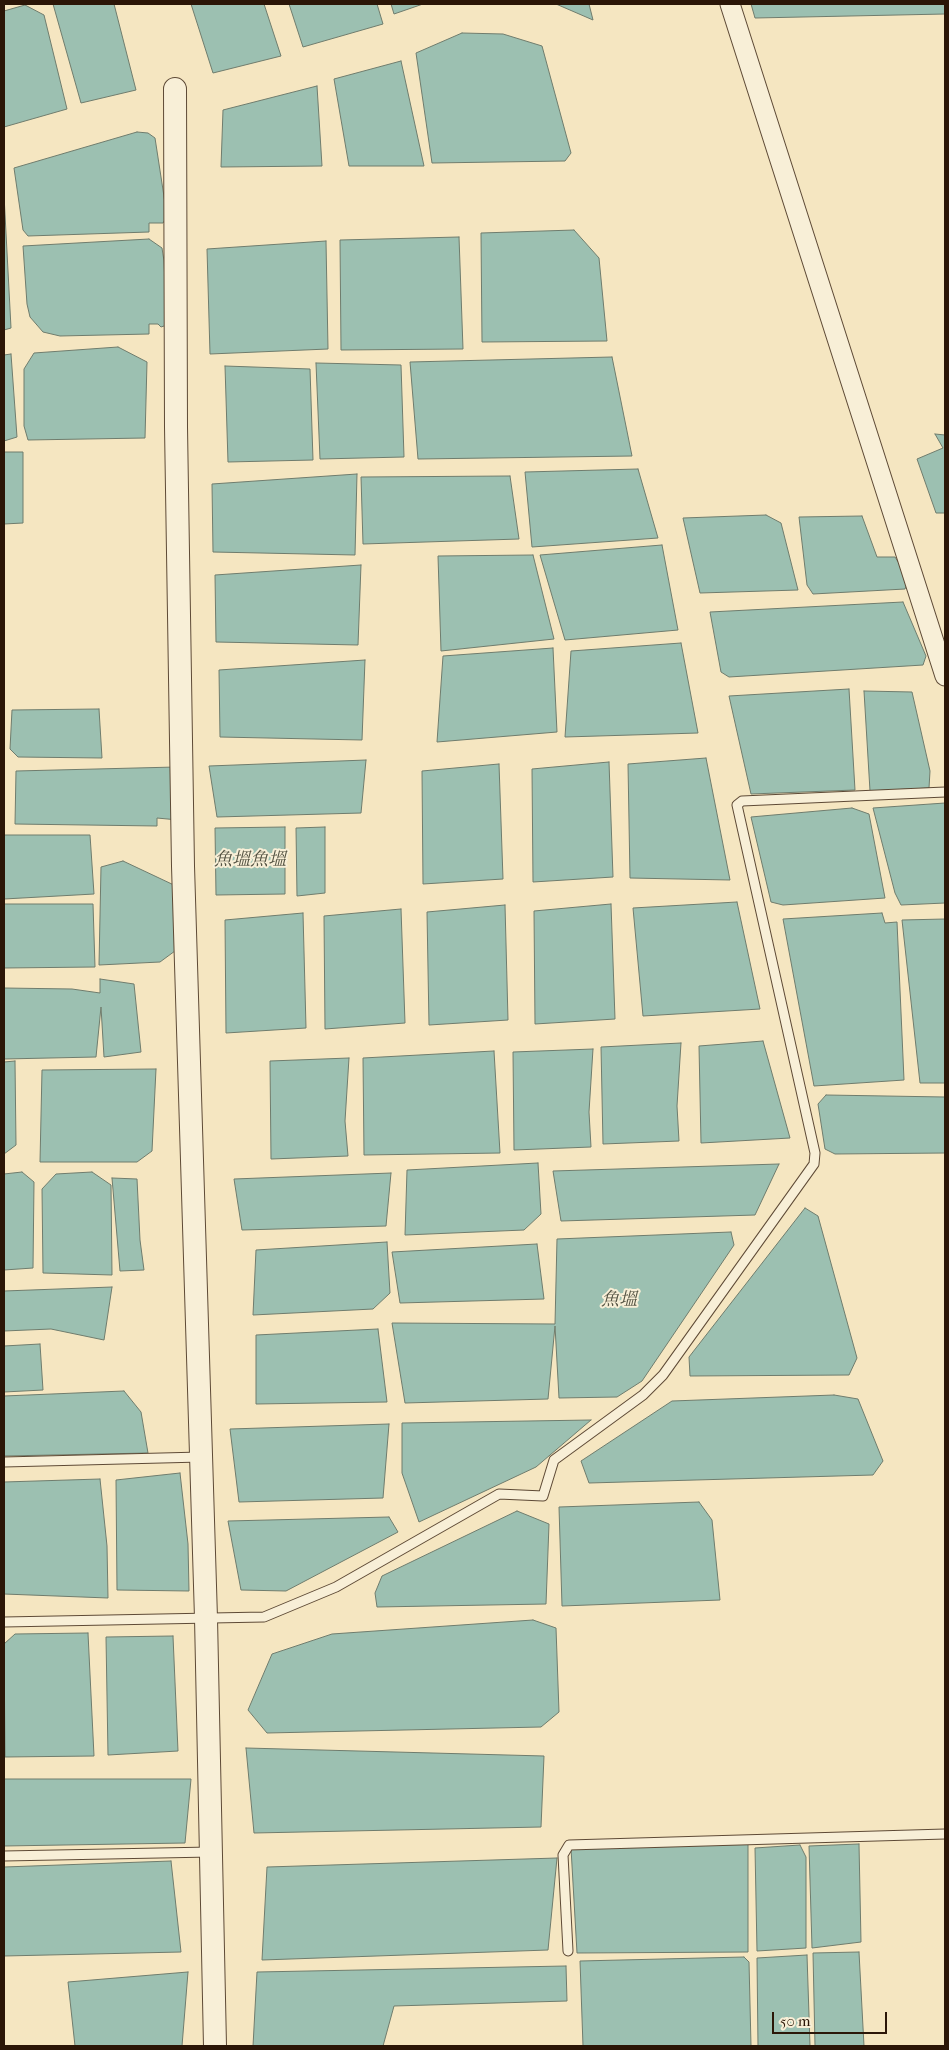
<!DOCTYPE html>
<html>
<head>
<meta charset="utf-8">
<style>
	body { margin:0 }
	#map { position:relative; width:949px; height:2050px; overflow:hidden; background:#f5e6c1; font-family:"IM FELL French Canon",serif }
	canvas { display:block }
	.frame { position:absolute; inset:0; border:5px solid #2b1607; pointer-events:none }
	.scale { position:absolute; left:772px; top:2012px; width:115px; height:22px; box-sizing:border-box; border:2px solid #2b1607; border-top:0; padding-left:6px; font-size:15px; line-height:18px; white-space:nowrap; color:#2b1607; -webkit-text-stroke:4px #f8efd7; paint-order:stroke }
</style>
</head>
<body>
<div id="map">
<canvas width="949" height="2050"></canvas>
<div class="frame"></div>
<div class="scale">50 m</div>
</div>
<script>
const c = document.querySelector('canvas').getContext('2d');
c.lineJoin = 'round';
function paint(path, color) { c.fillStyle = color; c.fill(path, 'evenodd'); }
const shape = rows => new Path2D(rows.map(r => 'M' + r).join(''));
function strokePath(path, color, width, dash) { c.strokeStyle = color; c.lineWidth = width; c.lineCap = dash ? 'butt' : 'round'; c.setLineDash(dash || []); c.stroke(path); }
function label(font, color, halo, rows, align = 'center') {
  c.font = font + ' "IM FELL French Canon","Noto Serif TC",serif'; c.lineWidth = 4; c.setLineDash([]); c.textBaseline = 'middle'; c.strokeStyle = halo; c.fillStyle = color; for (const [text, x, y, turn = 0] of rows) {
    c.save(); c.translate(x, y); c.rotate((+turn || 0) * Math.PI / 180); c.textAlign = isNaN(turn) ? turn : align; if (halo) c.strokeText(text, 0, 0); c.fillText(text, 0, 0); c.restore();
  }
}
const water = shape([
	[53,4,114,4,136,90,81,103,53,4],
	[191,4,264,4,281,56,213,73,191,4],
	[289,4,377,4,383,24,303,47,289,4],
	[391,4,423,4,394,14,391,4],
	[556,4,589,4,593,20,556,4],
	[751,4,945,4,945,14,755,18,751,4],
	[25,5,44,15,67,109,4,127,4,11,25,5],
	[462,33,503,34,542,46,571,153,565,161,432,163,416,53,462,33],
	[401,61,424,166,349,166,334,79,401,61],
	[317,86,322,166,221,167,223,110,317,86],
	[137,132,148,133,155,138,167,216,163,223,149,223,149,232,28,236,23,230,14,168,137,132],
	[4,195,11,328,4,330,4,341,4,195],
	[574,230,599,258,607,341,482,342,481,233,574,230],
	[459,237,463,349,341,350,340,240,459,237],
	[149,239,162,248,164,261,167,325,161,327,158,324,149,324,149,334,60,336,43,332,30,317,27,304,23,246,149,239],
	[326,241,328,349,210,354,207,249,326,241],
	[118,347,147,362,145,438,28,440,24,426,24,369,34,353,118,347],
	[11,354,17,437,4,441,4,355,11,354],
	[612,357,632,456,418,459,410,362,612,357],
	[316,363,401,365,404,457,320,459,316,363],
	[225,366,310,369,313,460,228,462,225,366],
	[935,434,945,435,945,513,936,513,917,459,943,448,935,434],
	[4,452,23,452,23,523,4,524,4,452],
	[638,469,658,538,532,547,525,472,638,469],
	[357,474,355,555,213,552,212,484,357,474],
	[510,476,519,539,363,544,361,477,510,476],
	[766,515,781,523,798,590,700,593,683,518,766,515],
	[862,516,877,557,895,557,909,579,905,589,813,594,807,585,799,517,862,516],
	[662,545,678,630,565,640,540,555,662,545],
	[533,555,554,639,441,651,438,556,533,555],
	[361,565,358,645,216,642,215,575,361,565],
	[903,602,926,656,923,665,729,677,721,672,710,612,903,602],
	[681,643,698,733,565,737,571,651,681,643],
	[553,648,557,732,437,742,443,656,553,648],
	[365,660,362,740,220,737,219,670,365,660],
	[849,689,855,790,751,794,729,696,849,689],
	[864,691,912,692,930,771,929,788,870,791,864,691],
	[99,709,102,758,18,757,10,749,12,710,99,709],
	[706,758,730,880,630,878,628,764,706,758],
	[366,760,361,813,217,817,209,766,366,760],
	[609,762,613,877,533,882,532,769,609,762],
	[499,764,503,879,423,884,422,771,499,764],
	[176,767,178,820,157,818,157,826,15,824,16,771,176,767],
	[945,803,945,903,901,905,895,893,873,808,945,803],
	[852,808,869,814,885,898,783,905,771,902,751,817,852,808],
	[285,827,285,894,216,895,215,828,285,827],
	[325,827,325,893,297,896,296,828,325,827],
	[4,835,90,835,94,894,4,899,4,835],
	[123,861,176,886,179,948,160,962,99,965,101,867,123,861],
	[737,902,760,1009,643,1016,633,908,737,902],
	[4,904,93,904,95,967,4,968,4,904],
	[611,904,615,1019,535,1024,534,911,611,904],
	[505,905,508,1020,429,1025,427,912,505,905],
	[401,909,405,1023,325,1029,324,916,401,909],
	[303,913,306,1028,226,1033,225,920,303,913],
	[882,913,885,923,897,922,904,1080,814,1086,783,919,882,913],
	[945,919,945,1083,920,1083,902,920,945,919],
	[100,979,134,984,141,1052,104,1057,101,1007,96,1057,4,1059,4,988,72,989,100,993,100,979],
	[763,1041,790,1138,701,1143,699,1046,763,1041],
	[681,1043,677,1106,679,1141,603,1144,601,1047,681,1043],
	[593,1049,589,1112,591,1147,514,1150,513,1052,593,1049],
	[494,1051,500,1153,364,1155,363,1058,494,1051],
	[349,1058,345,1121,348,1156,271,1159,270,1061,349,1058],
	[15,1061,16,1145,4,1154,4,1062,15,1061],
	[156,1069,152,1151,137,1162,40,1162,42,1070,156,1069],
	[826,1095,945,1097,945,1153,835,1154,825,1149,818,1104,826,1095],
	[538,1163,541,1214,524,1230,405,1235,407,1170,538,1163],
	[779,1164,755,1215,561,1221,553,1171,779,1164],
	[22,1172,34,1182,33,1268,4,1270,4,1174,22,1172],
	[92,1172,111,1185,112,1275,43,1273,42,1189,56,1174,92,1172],
	[391,1173,386,1226,242,1230,234,1179,391,1173],
	[112,1178,137,1179,140,1240,144,1270,120,1271,112,1178],
	[805,1208,818,1216,857,1358,849,1375,690,1376,689,1357,805,1208],
	[731,1232,734,1245,642,1381,617,1397,559,1398,555,1326,548,1399,405,1403,392,1323,555,1324,557,1239,731,1232],
	[387,1242,390,1293,373,1309,253,1315,256,1250,387,1242],
	[537,1244,544,1299,400,1303,392,1252,537,1244],
	[112,1287,104,1340,51,1329,4,1331,4,1291,112,1287],
	[378,1329,387,1402,256,1404,256,1335,378,1329],
	[40,1344,43,1390,4,1392,4,1346,40,1344],
	[124,1391,141,1412,148,1453,4,1456,4,1396,124,1391],
	[834,1395,858,1399,883,1461,873,1475,589,1483,581,1461,672,1401,834,1395],
	[591,1420,536,1467,419,1522,402,1473,402,1423,591,1420],
	[389,1424,383,1498,239,1502,230,1429,389,1424],
	[180,1473,188,1544,189,1591,117,1590,116,1480,180,1473],
	[100,1479,107,1546,108,1598,4,1594,4,1482,100,1479],
	[699,1502,712,1520,720,1600,562,1606,559,1507,699,1502],
	[517,1511,549,1524,546,1604,377,1607,375,1593,382,1576,517,1511],
	[389,1517,398,1532,286,1591,241,1590,228,1521,389,1517],
	[533,1620,556,1628,559,1712,541,1727,267,1733,248,1710,272,1654,332,1634,533,1620],
	[88,1633,94,1756,5,1757,4,1644,15,1634,88,1633],
	[173,1636,178,1751,108,1755,106,1637,173,1636],
	[246,1748,544,1756,541,1827,254,1833,246,1748],
	[4,1779,191,1779,185,1843,4,1846,4,1779],
	[748,1844,748,1952,577,1953,571,1848,748,1844],
	[859,1844,861,1942,812,1948,809,1846,859,1844],
	[800,1845,806,1857,806,1948,757,1951,755,1848,800,1845],
	[557,1858,548,1950,262,1960,267,1867,557,1858],
	[171,1861,181,1952,4,1956,4,1867,171,1861],
	[859,1952,864,2046,815,2046,813,1953,859,1952],
	[807,1955,810,2046,758,2046,757,1958,807,1955],
	[744,1957,749,1962,751,2046,583,2046,580,1961,744,1957],
	[566,1966,567,2001,394,2006,383,2046,253,2046,257,1972,566,1966],
	[188,1972,182,2046,75,2046,68,1982,188,1972]
]);
paint(water, '#9cc0b1');
strokePath(water, '#6f7c6d', 1);
const service = shape([
	[4,1462,201,1457],
	[4,1622,264,1617,336,1587,499,1494,543,1496,554,1460,643,1395,663,1375,814,1164,815,1153,737,805,742,801,945,792],
	[4,1856,211,1852],
	[568,1951,563,1855,569,1845,945,1834]
]);
const minor = shape([
	[730,4,945,676]
]);
const tertiary = shape([
	[175,89,176,427,183,866,206,1618,215,2046]
]);
strokePath(service, '#5e4a36', 11);
strokePath(minor, '#5e4a36', 21);
strokePath(tertiary, '#5e4a36', 24);
strokePath(service, '#f8efd7', 9);
strokePath(minor, '#f8efd7', 19);
strokePath(tertiary, '#f8efd7', 22);
label('italic 18px', '#535242', '#f8efd7', [
	["魚塭魚塭",250,861],
	["魚塭",619,1301]
]);
</script>
</body>
</html>
